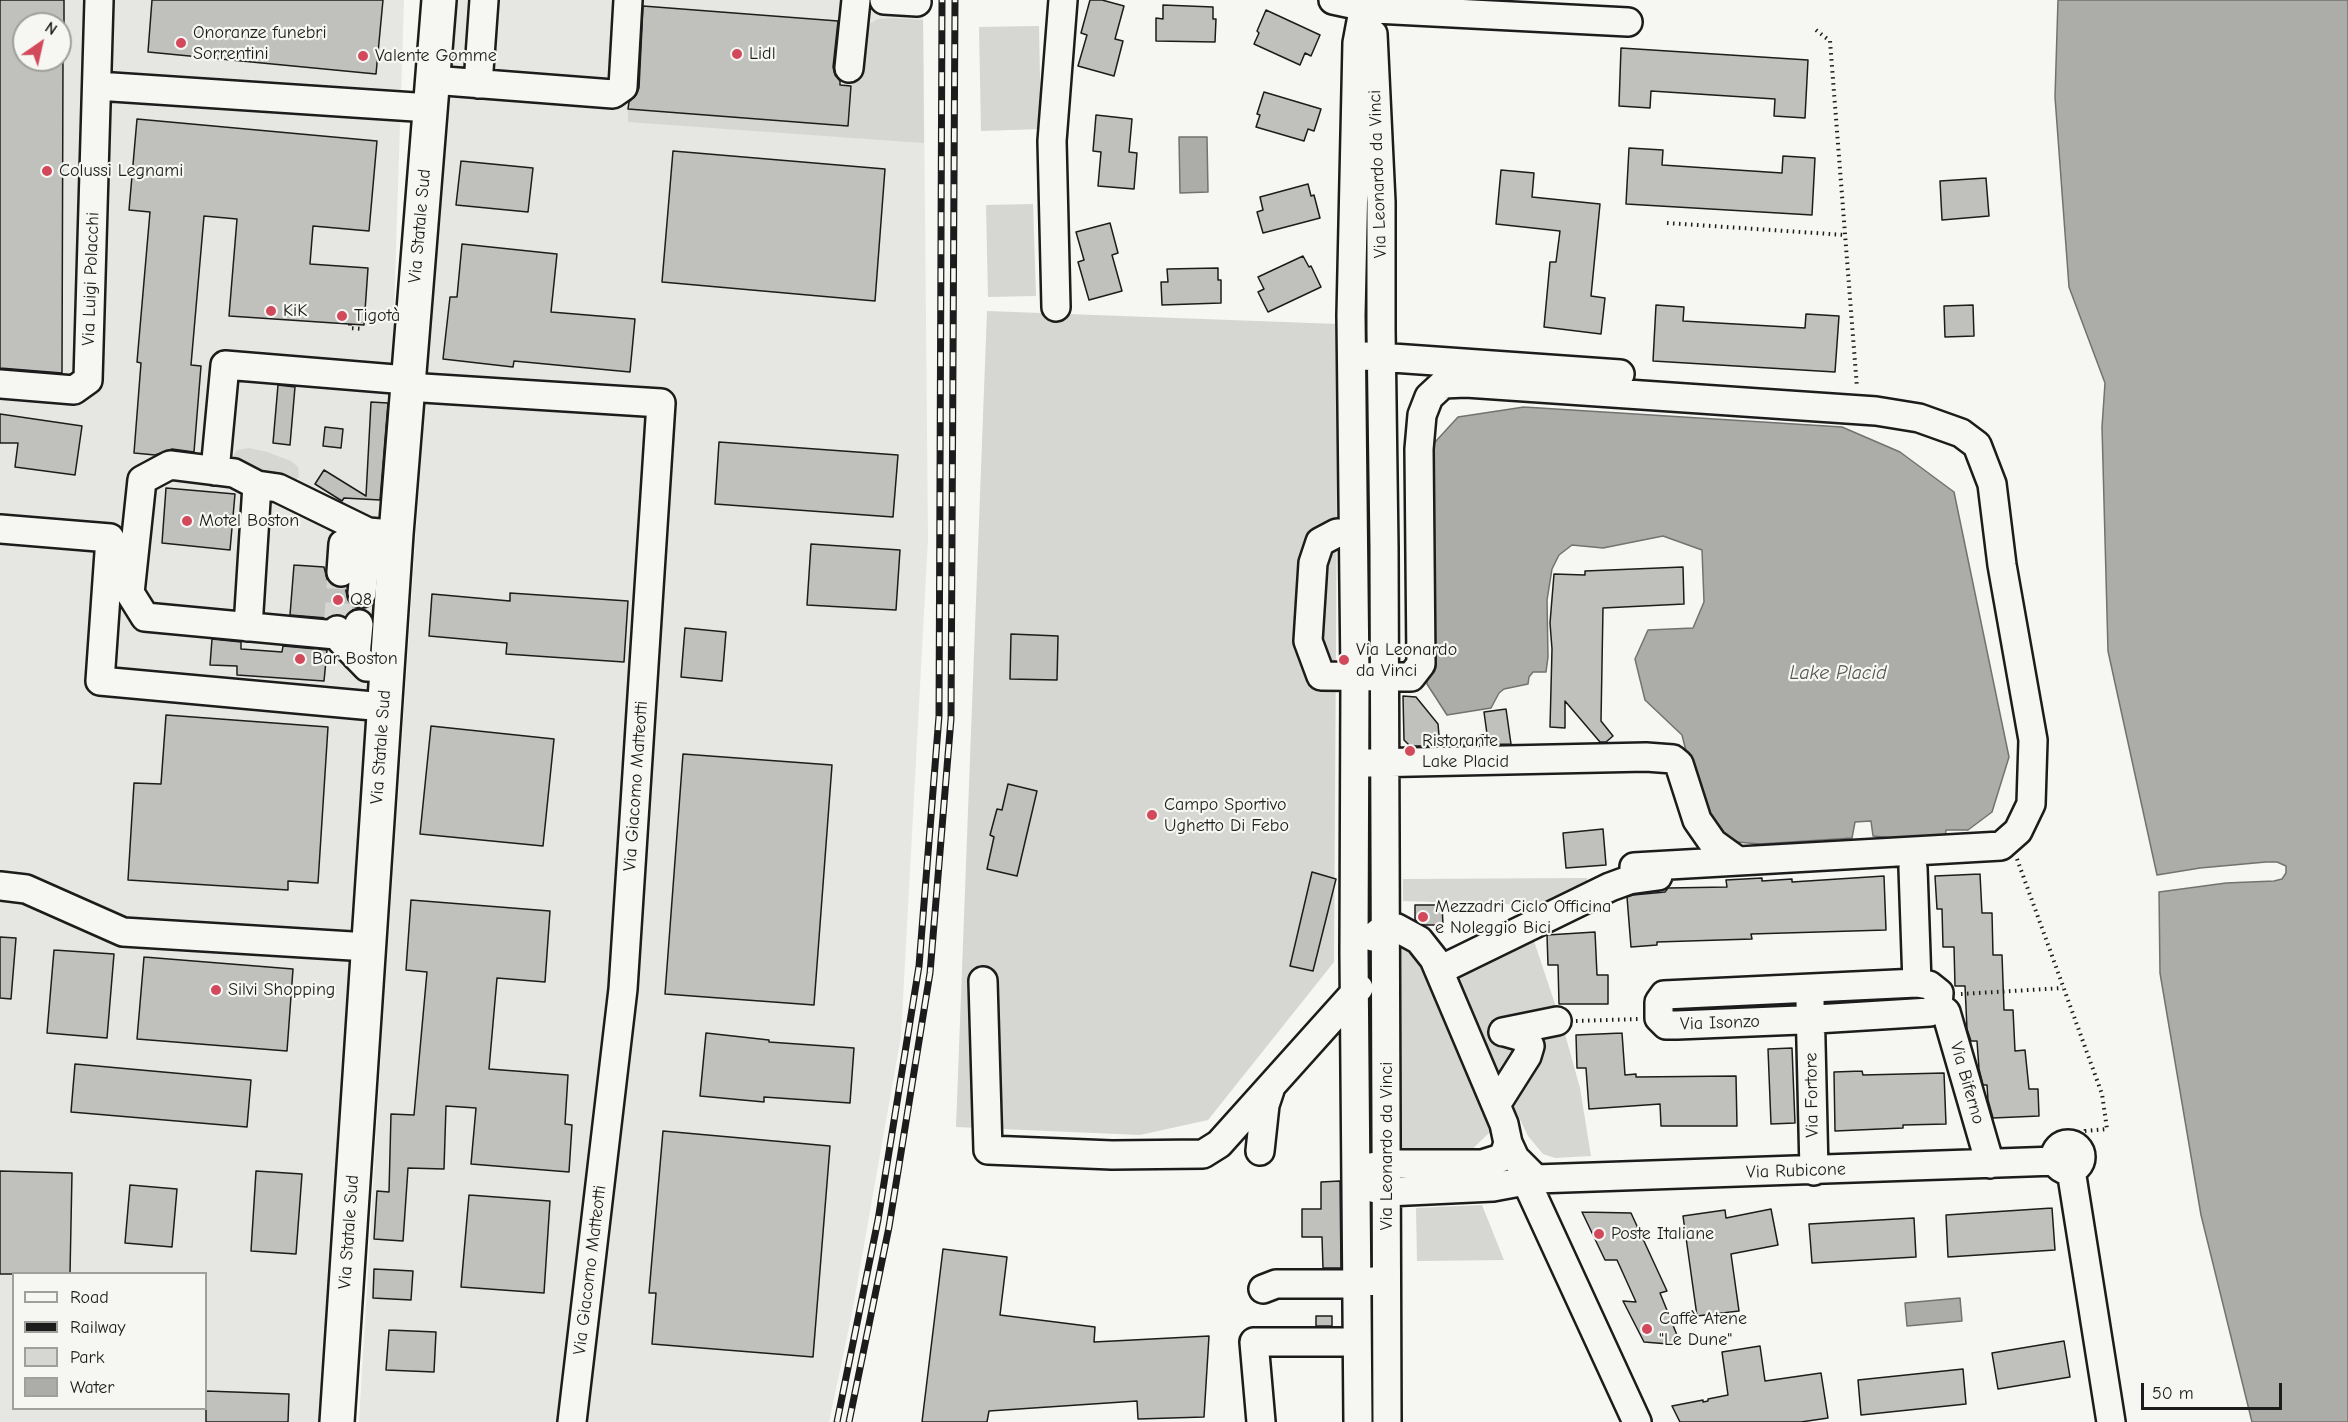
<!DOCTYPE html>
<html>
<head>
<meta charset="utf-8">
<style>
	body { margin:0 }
	#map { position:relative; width:2348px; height:1422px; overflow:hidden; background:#f6f6f2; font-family:"Comic Neue",sans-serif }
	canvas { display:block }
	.legend { position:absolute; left:12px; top:1272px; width:195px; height:138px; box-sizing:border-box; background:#f6f6f2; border:2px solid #9f9f9c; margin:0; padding:8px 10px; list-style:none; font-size:18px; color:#1c1c1c }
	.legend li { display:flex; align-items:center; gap:12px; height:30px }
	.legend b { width:30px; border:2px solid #9f9f9c }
	.north { position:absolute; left:12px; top:12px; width:60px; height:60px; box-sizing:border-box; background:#f6f6f2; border:2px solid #9f9f9c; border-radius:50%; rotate:34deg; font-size:16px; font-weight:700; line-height:24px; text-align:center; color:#1c1c1c }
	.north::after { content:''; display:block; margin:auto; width:21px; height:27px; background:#d1495b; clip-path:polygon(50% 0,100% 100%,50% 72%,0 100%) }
	.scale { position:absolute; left:2141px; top:1383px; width:141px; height:27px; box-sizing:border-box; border:3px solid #1c1c1c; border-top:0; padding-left:8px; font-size:18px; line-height:21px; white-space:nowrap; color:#1c1c1c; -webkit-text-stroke:4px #f6f6f2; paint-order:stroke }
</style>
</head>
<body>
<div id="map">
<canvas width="2348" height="1422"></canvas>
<ul class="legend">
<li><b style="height:8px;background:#f6f6f2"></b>Road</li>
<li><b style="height:8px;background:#1c1c1c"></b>Railway</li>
<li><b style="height:16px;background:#d6d6d2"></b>Park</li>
<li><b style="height:16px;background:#acaca9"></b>Water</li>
</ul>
<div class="north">N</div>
<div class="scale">50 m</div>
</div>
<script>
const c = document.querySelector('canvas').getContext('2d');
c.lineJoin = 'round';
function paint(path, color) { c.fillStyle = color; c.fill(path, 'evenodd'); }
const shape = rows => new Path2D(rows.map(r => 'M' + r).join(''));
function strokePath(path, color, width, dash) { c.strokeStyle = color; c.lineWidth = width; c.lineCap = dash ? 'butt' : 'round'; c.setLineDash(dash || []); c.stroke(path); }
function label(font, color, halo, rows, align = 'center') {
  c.font = font + ' "Comic Neue",sans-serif'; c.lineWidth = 4.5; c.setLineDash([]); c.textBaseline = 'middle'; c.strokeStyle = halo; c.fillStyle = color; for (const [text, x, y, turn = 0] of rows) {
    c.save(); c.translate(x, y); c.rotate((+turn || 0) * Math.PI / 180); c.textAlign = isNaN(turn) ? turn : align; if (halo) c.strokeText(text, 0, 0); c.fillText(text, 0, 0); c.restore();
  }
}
paint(shape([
	[0,0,404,0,391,403,321,1422,0,1422],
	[24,24,60,24,60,60,24,60],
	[14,1274,206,1274,206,1408,14,1408],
	[456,0,923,0,928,539,901,1036,852,1313,829,1422,359,1422,383,1019,425,399]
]), '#e6e6e2');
paint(shape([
	[893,18,923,20,924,143,628,122,628,109,849,126,855,50,866,26,878,19],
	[1039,26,1041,129,981,131,979,27],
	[1033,204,1036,296,988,297,986,205],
	[987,311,1338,324,1334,962,1208,1120,1140,1135,956,1127],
	[249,448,267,452,291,461,298,467,299,477,290,484,230,462,237,450],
	[1587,878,1588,894,1565,906,1403,901,1403,879],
	[1532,935,1565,1034,1580,1088,1591,1156,1555,1158,1543,1154,1528,1136,1450,975],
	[1398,938,1414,957,1425,975,1490,1121,1489,1133,1468,1153,1401,1159],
	[1482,1205,1504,1260,1417,1261,1416,1208]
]), '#d6d6d2');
const water = shape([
	[2058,0,2348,0,2348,1422,2252,1422,2201,1215,2160,973,2159,892,2226,883,2274,881,2282,879,2286,873,2286,866,2277,862,2266,862,2200,868,2157,875,2108,651,2102,427,2105,383,2069,287,2055,97,2058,0],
	[1179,137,1207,137,1208,192,1180,193,1179,137],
	[1524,407,1842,427,1900,452,1954,492,2009,757,1992,812,1968,830,1946,830,1945,838,1914,840,1873,836,1871,821,1855,822,1852,838,1760,844,1725,841,1701,811,1682,735,1645,700,1635,659,1648,630,1693,628,1704,602,1702,550,1663,536,1603,548,1572,545,1559,555,1552,569,1547,600,1548,657,1546,672,1533,672,1529,677,1528,684,1504,689,1499,693,1491,708,1447,715,1427,684,1425,453,1458,417,1524,407],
	[1960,1298,1962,1321,1907,1326,1905,1303,1960,1298]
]);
paint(water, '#acaca9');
strokePath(water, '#727271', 1.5);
const building = shape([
	[0,0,64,0,64,24,24,24,24,60,63,60,62,373,0,368,0,0],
	[152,0,383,0,376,74,148,52,152,0],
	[1090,0,1102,0,1124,6,1115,39,1123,41,1114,76,1078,66,1087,35,1081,33,1090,0],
	[1163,5,1213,7,1213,19,1216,19,1215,42,1156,41,1156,18,1163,19,1163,5],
	[643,6,838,21,833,67,835,75,840,81,840,85,851,86,848,126,628,109,629,102,636,95,639,88,643,6],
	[1266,10,1320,35,1311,56,1305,53,1300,65,1254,44,1259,33,1257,31,1266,10],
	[1621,48,1808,60,1805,118,1774,116,1775,99,1651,91,1650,108,1619,106,1621,48],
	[1264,92,1321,109,1314,131,1308,129,1304,141,1256,127,1260,115,1257,114,1264,92],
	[1096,115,1132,119,1129,152,1137,153,1134,189,1098,186,1101,152,1093,151,1096,115],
	[137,119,377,141,369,231,313,226,310,264,368,268,364,325,229,316,237,219,204,216,191,365,201,366,194,452,172,449,155,455,134,453,141,363,137,362,150,212,129,210,137,119],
	[1629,148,1663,150,1662,165,1782,173,1783,156,1815,158,1812,215,1626,204,1629,148],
	[673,151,885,169,875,301,662,282,673,151],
	[461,161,533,168,528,212,456,205,461,161],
	[1501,170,1534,173,1532,197,1600,204,1591,296,1605,298,1601,334,1544,327,1550,262,1556,262,1560,231,1496,224,1501,170],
	[1986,178,1989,216,1942,220,1940,181,1986,178],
	[1308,184,1311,196,1314,195,1320,218,1263,233,1257,212,1263,210,1260,197,1308,184],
	[1110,223,1118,253,1112,255,1122,291,1089,300,1078,262,1084,260,1076,232,1110,223],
	[462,244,557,254,551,312,635,319,630,372,514,361,513,367,443,359,450,297,457,297,462,244],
	[1303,256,1309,267,1311,266,1321,287,1268,312,1258,292,1264,289,1258,277,1303,256],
	[1218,268,1218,280,1221,280,1221,303,1162,305,1161,282,1168,282,1167,269,1218,268],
	[1656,305,1684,307,1683,321,1805,328,1806,314,1839,316,1835,372,1653,361,1656,305],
	[1973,305,1974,336,1945,337,1944,306,1973,305],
	[278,385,295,387,290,445,273,443,278,385],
	[371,402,388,403,380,500,344,498,342,501,315,484,324,470,366,496,371,402],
	[0,414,82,426,75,475,15,467,18,443,0,443,0,414],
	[325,427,343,429,341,448,323,446,325,427],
	[719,442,898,455,893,517,715,504,719,442],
	[166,488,235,494,230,550,162,543,166,488],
	[811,544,900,550,896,610,807,605,811,544],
	[294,565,324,567,327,579,333,585,345,587,348,600,352,605,360,608,352,610,345,617,340,615,327,618,290,615,294,565],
	[1683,567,1684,604,1603,608,1601,721,1613,736,1606,742,1600,742,1565,701,1565,728,1550,727,1552,649,1550,623,1554,574,1585,575,1585,571,1683,567],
	[510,593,628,601,624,662,506,654,507,643,429,636,432,594,510,601,510,593],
	[685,628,726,632,722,681,681,677,685,628],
	[1011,634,1058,636,1057,680,1010,679,1011,634],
	[212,639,241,642,241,649,282,652,283,646,327,650,324,681,237,675,237,666,210,665,212,639],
	[1403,696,1416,697,1438,724,1440,746,1410,746,1404,740,1403,696],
	[1506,709,1511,744,1457,745,1456,741,1487,734,1484,712,1506,709],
	[166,715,328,727,318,883,288,881,288,890,128,880,134,783,161,784,166,715],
	[431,726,554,739,543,846,420,834,431,726],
	[683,754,832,765,814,1005,665,994,683,754],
	[1008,784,1037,791,1017,876,987,869,994,837,990,835,997,809,1002,810,1008,784],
	[1603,829,1606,865,1566,868,1563,833,1603,829],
	[1312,872,1336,879,1313,971,1290,966,1312,872],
	[1980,874,1982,913,1992,913,1993,955,2002,955,2004,1010,2013,1010,2015,1051,2025,1050,2029,1089,2038,1089,2039,1116,1993,1118,1988,1100,1987,1085,1983,1085,1979,1069,1977,1041,1971,1041,1967,1029,1965,986,1955,986,1954,947,1943,947,1942,909,1937,909,1935,876,1980,874],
	[1884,876,1886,930,1751,934,1752,939,1657,942,1657,945,1631,947,1627,897,1633,895,1665,892,1668,888,1727,887,1726,880,1762,878,1762,881,1792,879,1792,882,1884,876],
	[411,900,550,911,545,982,497,978,489,1069,568,1075,565,1124,572,1125,569,1172,471,1164,476,1108,446,1106,444,1169,408,1168,403,1241,374,1239,377,1191,389,1192,391,1114,414,1115,427,972,406,970,411,900],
	[1415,905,1442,905,1443,925,1424,925,1415,920,1415,905],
	[1595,932,1597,975,1608,975,1608,1004,1559,1004,1558,965,1548,965,1547,935,1595,932],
	[0,937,16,938,11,999,0,998,0,937],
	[54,950,114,954,107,1038,47,1033,54,950],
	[144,957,293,969,287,1051,137,1039,144,957],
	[706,1033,769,1040,769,1042,854,1048,850,1103,764,1097,764,1102,700,1096,706,1033],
	[1622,1033,1625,1075,1636,1074,1636,1077,1736,1076,1737,1126,1661,1126,1660,1104,1589,1109,1586,1068,1577,1068,1576,1035,1622,1033],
	[1792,1048,1795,1123,1771,1124,1768,1049,1792,1048],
	[75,1064,251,1080,247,1127,71,1112,75,1064],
	[1862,1071,1863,1075,1944,1073,1946,1124,1903,1125,1903,1128,1835,1131,1834,1072,1862,1071],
	[663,1131,830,1146,813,1357,652,1344,656,1293,649,1293,663,1131],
	[0,1171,72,1173,70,1274,0,1274,0,1171],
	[256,1171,302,1174,296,1254,251,1251,256,1171],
	[1340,1181,1341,1268,1323,1268,1322,1237,1302,1237,1302,1209,1321,1209,1321,1182,1340,1181],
	[130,1185,177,1189,172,1247,125,1243,130,1185],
	[469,1195,550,1201,544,1293,461,1287,469,1195],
	[2052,1208,2055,1250,1948,1257,1946,1215,2052,1208],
	[1771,1209,1778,1245,1731,1254,1739,1311,1697,1316,1683,1216,1725,1210,1726,1218,1771,1209],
	[1582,1212,1631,1213,1667,1291,1660,1293,1681,1345,1644,1342,1623,1301,1636,1302,1617,1260,1605,1260,1582,1212],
	[1914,1218,1916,1257,1812,1263,1809,1224,1914,1218],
	[943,1249,1007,1257,1000,1315,1095,1327,1094,1342,1209,1336,1204,1417,1138,1419,1137,1401,989,1411,987,1422,922,1422,943,1249],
	[374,1269,413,1271,411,1300,373,1298,374,1269],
	[1316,1316,1332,1316,1332,1326,1316,1326,1316,1316],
	[389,1330,436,1332,434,1372,386,1370,389,1330],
	[2064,1341,2070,1377,1998,1389,1992,1353,2064,1341],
	[1760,1346,1765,1381,1821,1373,1828,1418,1801,1422,1680,1422,1672,1406,1703,1400,1703,1402,1708,1401,1708,1399,1728,1395,1722,1352,1760,1346],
	[1963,1369,1966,1404,1861,1415,1858,1380,1963,1369],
	[206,1391,289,1394,288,1422,206,1422,206,1391]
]);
paint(building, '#c0c0bd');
strokePath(building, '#1c1c1c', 1.5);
strokePath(shape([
	[337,630,341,572]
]), '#d5d5d2', 27, [27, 14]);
const minor = shape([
	[884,0,917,2],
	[1333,0,1375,9,1628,22],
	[1373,34,1381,202,1381,330,1384,547,1387,1422],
	[849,68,856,0],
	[432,80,613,94,623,87,628,0],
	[478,84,484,0],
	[97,86,430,108],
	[1056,307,1052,141,1063,0],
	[1364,356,1620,374],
	[0,384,74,390,88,380,99,0],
	[407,387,661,403,623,989,572,1422],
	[215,471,225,365,407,380],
	[0,529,110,538,100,681,384,707],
	[1353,533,1337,533,1320,542,1313,563,1308,641,1321,676,1411,677,1421,664,1419,449,1422,415,1429,397,1443,384,1466,383,1876,411,1919,418,1961,433,1977,445,1992,484,2002,565,2033,740,2031,804,2018,831,2001,846,1634,867],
	[341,572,343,544,368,532,380,533],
	[248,627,257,485],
	[337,630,336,635,367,667,386,668],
	[336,635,145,617,130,593,142,480,170,465,234,473,257,485,278,488,368,532,362,593],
	[356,656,359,624],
	[1368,763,1646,757,1673,759,1679,764,1697,820,1713,843,1738,861],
	[1913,868,1917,983],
	[0,886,26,889,123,932,368,947],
	[1373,937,1385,927,1397,928,1419,940,1434,959,1504,1124,1508,1143,1515,1158,1536,1179],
	[1440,970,1610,887,1629,880,1658,876],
	[983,981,988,1150,1112,1155,1203,1154,1219,1144,1359,988],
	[1917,983,1929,985,1939,993,1938,1006,1934,1010,1930,1012,1800,1020,1677,1025,1666,1025,1659,1018,1659,1002,1664,995,1917,983],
	[1810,1001,1814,1171],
	[1938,1006,1946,1012,1990,1164],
	[1503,1032,1557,1021],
	[1496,1105,1527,1056,1530,1046,1526,1038,1505,1032],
	'2055 1157a13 13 0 1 1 26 0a13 13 0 1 1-26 0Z',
	[1260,1151,1265,1105,1270,1090],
	[1371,1167,1387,1164,1482,1164,1501,1158,1505,1152,1508,1143],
	[2071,1170,2111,1422],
	[1526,1181,1637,1422],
	[1369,1187,1387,1192,1493,1187,1536,1179,2056,1161],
	[1263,1289,1276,1284,1348,1284,1374,1281],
	[1261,1422,1254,1342,1357,1342],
	[1358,1422,1354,953,1355,677,1351,315,1357,43,1365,0]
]);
const major = shape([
	[337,1422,396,534,439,0]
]);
strokePath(minor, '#1c1c1c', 32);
strokePath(major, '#1c1c1c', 38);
strokePath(shape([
	[1816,30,1830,41,1857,388],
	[1667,223,1845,235],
	[350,324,350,328,363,329],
	[2017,859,2102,1094,2107,1129,2085,1131,2075,1146],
	[1961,994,2063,988],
	[1576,1021,1638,1019]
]), '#1c1c1c', 4, [1.5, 4.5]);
strokePath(minor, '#f6f6f2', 27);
strokePath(major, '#f6f6f2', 33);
const rail = shape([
	[837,1422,878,1220,919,966,939,716,942,0],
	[849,1422,889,1227,930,973,951,719,955,0]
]);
strokePath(rail, '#1c1c1c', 7);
strokePath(rail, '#f6f6f2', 4.5, [14]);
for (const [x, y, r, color] of [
	[181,43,6,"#d1495b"],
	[737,54,6,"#d1495b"],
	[363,56,6,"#d1495b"],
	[47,171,6,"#d1495b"],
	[271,311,6,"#d1495b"],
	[342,316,6,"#d1495b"],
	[187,521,6,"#d1495b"],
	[338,600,6,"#d1495b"],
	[300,659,6,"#d1495b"],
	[1344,660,6,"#d1495b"],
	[1410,751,6,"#d1495b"],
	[1152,815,6,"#d1495b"],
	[1423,917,6,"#d1495b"],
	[216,990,6,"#d1495b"],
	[1599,1234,6,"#d1495b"],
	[1647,1329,6,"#d1495b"]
]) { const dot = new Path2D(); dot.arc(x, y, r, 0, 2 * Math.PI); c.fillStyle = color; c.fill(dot); strokePath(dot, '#f6f6f2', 2); }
label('18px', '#1c1c1c', '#f6f6f2', [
	["Onoranze funebri",193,33],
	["Sorrentini",193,54],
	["Lidl",749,54],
	["Valente Gomme",375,56],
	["Colussi Legnami",59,171],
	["KiK",283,311],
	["Tigotà",354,316],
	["Motel Boston",199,521],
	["Q8",350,600],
	["Via Leonardo",1356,650],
	["da Vinci",1356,671],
	["Bar Boston",312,659],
	["Ristorante",1422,741],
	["Lake Placid",1422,762],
	["Campo Sportivo",1164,805],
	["Ughetto Di Febo",1164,826],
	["Mezzadri Ciclo Officina",1435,907],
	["e Noleggio Bici",1435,928],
	["Silvi Shopping",228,990],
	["Poste Italiane",1611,1234],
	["Caffè Atene",1659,1319],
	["\"Le Dune\"",1659,1340]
], 'left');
label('18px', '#1c1c1c', '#f6f6f2', [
	["Via Leonardo da Vinci",1378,174,-92],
	["Via Statale Sud",420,226,-85],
	["Via Luigi Polacchi",91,279,-88],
	["Via Statale Sud",381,747,-86],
	["Via Giacomo Matteotti",636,786,-86],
	["Via Isonzo",1720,1023,-2],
	["Via Biferno",1967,1083,74],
	["Via Fortore",1812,1095,-91],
	["Via Leonardo da Vinci",1387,1146,-90],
	["Via Rubicone",1796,1171,-2],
	["Via Statale Sud",349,1232,-86],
	["Via Giacomo Matteotti",590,1270,-83]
]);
label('italic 20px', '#565654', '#f6f6f2', [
	["Lake Placid",1838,673]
]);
</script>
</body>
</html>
